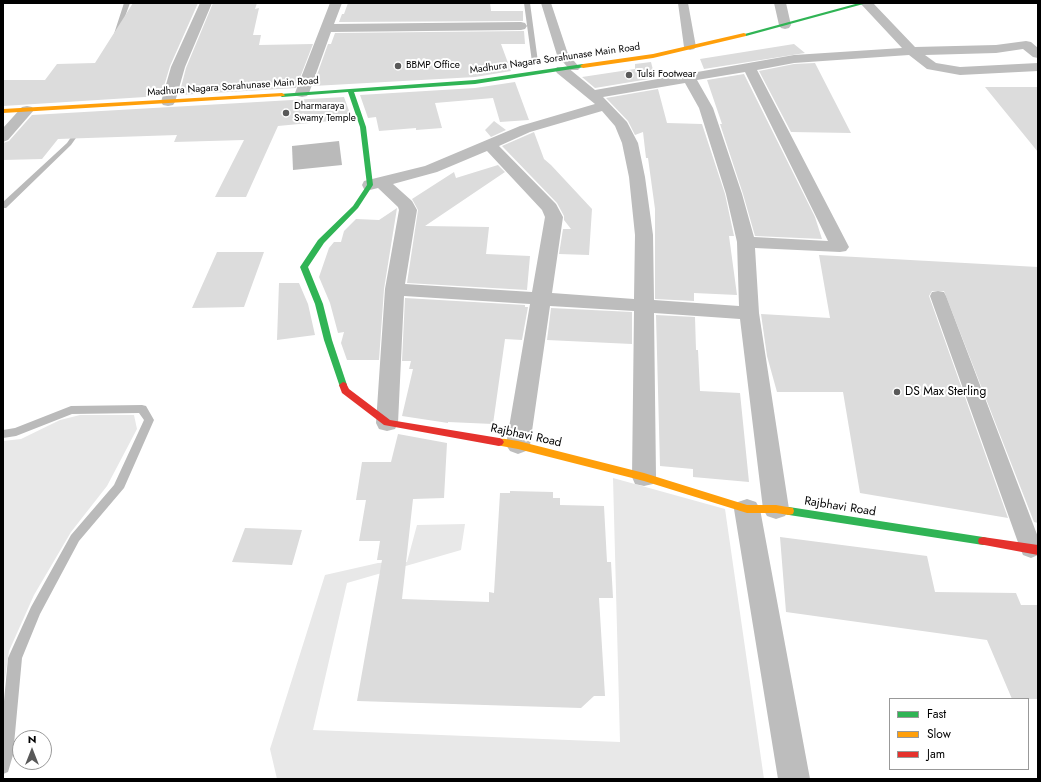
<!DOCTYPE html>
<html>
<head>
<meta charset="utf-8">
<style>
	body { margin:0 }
	#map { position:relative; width:1041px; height:782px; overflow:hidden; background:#fff; font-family:Jost,sans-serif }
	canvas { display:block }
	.frame { position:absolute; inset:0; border:4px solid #000; pointer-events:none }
	.legend { position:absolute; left:889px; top:698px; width:140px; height:72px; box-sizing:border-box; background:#fff; border:1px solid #999; margin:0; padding:5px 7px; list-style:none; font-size:12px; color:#000 }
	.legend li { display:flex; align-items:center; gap:8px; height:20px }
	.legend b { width:20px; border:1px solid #999 }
	.north { position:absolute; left:12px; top:730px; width:40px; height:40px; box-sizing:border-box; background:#fff; border:1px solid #999; border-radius:50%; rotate:0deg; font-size:11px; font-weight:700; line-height:16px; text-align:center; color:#000 }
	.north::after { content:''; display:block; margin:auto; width:14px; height:18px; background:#595959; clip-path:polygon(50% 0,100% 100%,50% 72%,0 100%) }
</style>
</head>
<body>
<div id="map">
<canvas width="1041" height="782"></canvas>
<div class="frame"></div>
<ul class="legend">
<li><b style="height:5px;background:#30b455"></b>Fast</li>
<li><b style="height:5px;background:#ff9f0a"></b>Slow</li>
<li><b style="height:5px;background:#e5322d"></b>Jam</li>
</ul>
<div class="north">N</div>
</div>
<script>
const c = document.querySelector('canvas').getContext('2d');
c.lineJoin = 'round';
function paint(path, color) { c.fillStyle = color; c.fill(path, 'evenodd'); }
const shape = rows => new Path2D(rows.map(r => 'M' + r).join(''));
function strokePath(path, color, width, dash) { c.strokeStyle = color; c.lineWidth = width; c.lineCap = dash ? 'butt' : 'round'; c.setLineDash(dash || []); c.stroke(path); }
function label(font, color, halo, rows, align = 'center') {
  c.font = font + ' Jost,sans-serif'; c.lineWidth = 4; c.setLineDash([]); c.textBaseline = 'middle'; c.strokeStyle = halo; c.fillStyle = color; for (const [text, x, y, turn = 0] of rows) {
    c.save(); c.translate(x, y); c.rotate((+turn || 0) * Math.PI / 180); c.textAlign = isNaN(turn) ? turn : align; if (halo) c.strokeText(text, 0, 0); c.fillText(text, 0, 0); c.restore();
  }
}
paint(shape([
	[80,415,134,415,137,429,107,486,71,532,34,595,9,651,3,692,3,441,21,439,60,420],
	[613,478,725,509,764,779,277,779,270,749,325,575,378,563,407,562,417,525,465,524,461,550,347,583,313,730,620,742]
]), '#e8e8e8');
paint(shape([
	[339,141,342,165,293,170,292,146]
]), '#bababa');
paint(shape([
	[124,3,130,3,118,36,113,37,124,3],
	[524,3,530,3,538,62,535,64,532,62,524,3],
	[78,127,83,128,71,145,6,208,3,208,3,202,67,143,78,127],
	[142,405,146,406,154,420,124,488,79,541,40,614,22,658,13,755,8,772,3,774,3,712,8,658,31,607,71,535,114,485,144,420,139,413,72,414,16,436,3,438,3,430,15,428,71,406,142,405]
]), '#bababa');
paint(shape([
	[133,3,198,3,170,66,161,96,3,106,3,80,45,80,57,64,95,63],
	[213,3,257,3,255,9,259,8,253,35,261,35,259,45,313,44,296,88,179,95,186,68],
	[348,3,490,3,491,11,523,11,523,21,339,22,342,14,344,14],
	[524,31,525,44,501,44,511,71,475,77,313,86,328,44,331,44,335,33],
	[794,44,805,53,704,69,700,59],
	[651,62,655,78,595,88,582,77,635,69,635,64],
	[815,63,851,133,791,132,759,71,794,64],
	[744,74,815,217,822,239,755,236,743,194,720,124,722,124,707,80],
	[515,82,529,120,500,122,493,98,435,103,442,128,416,130,416,128,379,131,376,117,368,118,360,95,475,88],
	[985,87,1038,87,1038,152],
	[658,89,667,123,702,124,725,194,734,236,729,236,737,295,694,293,694,301,655,299,655,209,648,158,646,158,643,132,635,135,628,121,606,98],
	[344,97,352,119,278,126,246,197,215,197,244,140,174,142,177,135,58,139,42,159,3,160,3,143,9,141,32,115],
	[494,121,506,130,491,137,485,130],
	[534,132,544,159,551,165,592,209,589,255,559,254,563,229,571,229,564,220,564,216,557,203,502,146],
	[498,165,505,172,425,226,489,227,486,254,530,256,527,290,407,283,418,210,412,199,454,172,456,178],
	[397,208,384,289,379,360,347,360,341,343,344,332,338,333,330,303,319,277,329,248,334,242,341,242,344,231,356,219,379,220],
	[217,252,264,252,244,307,192,308],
	[819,255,1038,267,1038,523,1034,522,944,291,932,291,929,296,1008,518,860,493,843,392,777,392,767,356,761,314,830,318],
	[279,283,299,283,308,304,315,335,277,340],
	[405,298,525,305,525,307,528,307,522,340,505,339,493,424,448,422,448,423,402,416,413,369,409,369,411,361,402,361],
	[551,308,632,312,632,344,547,340],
	[656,315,695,317,696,350,698,350,700,391,740,393,749,482,693,477,693,469,660,466],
	[398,434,447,443,444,498,413,499,402,599,489,602,489,592,494,593,500,493,510,493,510,491,553,492,553,498,560,498,560,505,604,506,607,562,611,562,613,598,599,598,605,696,594,696,581,708,357,701,382,560,377,560,380,541,359,541,366,500,356,500,362,462,391,462],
	[245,528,302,530,292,565,232,562],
	[780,537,927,556,935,592,1016,593,1021,605,1038,605,1038,699,1012,699,987,640,786,612]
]), '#dcdcdc');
paint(shape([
	[541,3,551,3,568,54,580,68,578,70,570,70,557,55,541,3],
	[678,3,688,3,696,47,694,49,690,50,684,47,678,3],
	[938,291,944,292,946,296,1038,537,1038,555,1031,558,1023,555,1020,548,930,296,932,292,938,291]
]), '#bdbdbd');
paint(shape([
	[200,3,212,3,185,67,175,102,173,105,168,106,163,105,161,102,171,67,200,3],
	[330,3,342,3,334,24,521,22,525,23,527,26,525,29,521,30,331,32,309,93,307,96,302,97,297,96,295,93,330,3],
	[774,3,786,3,791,25,789,28,785,29,781,28,779,25,774,3],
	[860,3,873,3,915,47,996,45,1026,41,1031,42,1038,48,1038,58,1033,57,1023,49,996,53,925,55,936,63,960,67,1038,63,1038,71,960,75,927,69,909,55,794,63,757,70,849,247,846,251,840,252,755,248,759,313,789,509,785,516,776,519,767,516,763,509,740,319,654,313,656,477,653,484,644,486,635,484,632,477,634,311,550,306,530,445,526,451,518,454,510,451,506,445,530,304,404,296,398,423,395,429,387,431,379,429,376,423,385,289,399,210,398,207,378,188,370,190,364,189,362,185,364,181,425,166,520,126,595,104,557,73,555,70,557,67,567,67,595,90,794,55,902,48,860,3],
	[745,72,828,241,754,237,742,194,713,108,697,80,745,72],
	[685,83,699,108,726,194,737,242,739,306,654,300,653,235,645,177,638,143,627,122,603,97,685,83],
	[602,111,615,126,622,143,629,177,635,235,634,299,552,293,563,217,556,204,499,146,530,132,602,111],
	[487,151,542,210,545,217,532,292,405,284,417,210,412,201,393,184,437,172,487,151],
	[27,106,32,107,34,110,8,140,3,142,3,128,22,107,27,106],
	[747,499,756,502,760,509,810,779,778,779,734,509,738,502,747,499]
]), '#bdbdbd');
paint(shape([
	[859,3,867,3,746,36,741,35,859,3],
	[583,64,586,66,585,67,475,84,354,92,366,127,373,185,358,208,324,243,308,267,323,304,332,340,347,385,346,387,340,387,324,340,315,304,300,267,318,240,353,206,367,185,360,127,348,92,282,97,279,95,280,94,475,80,583,64],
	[789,507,983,537,987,538,988,541,987,544,983,545,789,515,785,514,784,511,785,508,789,507]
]), '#30b455');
paint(shape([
	[744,33,746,34,746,36,653,58,583,68,580,66,583,64,653,54,744,33],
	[282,93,285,95,284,96,3,113,3,109,282,93],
	[499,438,518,441,644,473,747,505,776,505,793,508,794,511,793,514,789,515,776,513,747,513,644,481,518,449,496,445,494,442,496,439,499,438]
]), '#ff9f0a');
paint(shape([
	[343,382,346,383,349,389,390,420,499,438,502,439,504,442,502,445,499,446,384,425,342,393,339,385,343,382],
	[983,537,1038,545,1038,555,979,544,978,541,979,538,983,537]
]), '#e5322d');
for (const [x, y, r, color] of [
	[398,66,4,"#595959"],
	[629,75,4,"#595959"],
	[286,113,4,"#595959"],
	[897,392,4,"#595959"]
]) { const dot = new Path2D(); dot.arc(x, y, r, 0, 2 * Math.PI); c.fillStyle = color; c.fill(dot); strokePath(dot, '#fff', 1.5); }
label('10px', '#000', '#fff', [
	["Madhura Nagara Sorahunase Main Road",555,59,-8],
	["Madhura Nagara Sorahunase Main Road",233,87,-4]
]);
label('10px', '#000', '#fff', [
	["BBMP Office",406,66],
	["Tulsi Footwear",637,75],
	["Dharmaraya",294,107],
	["Swamy Temple",294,119]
], 'left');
label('12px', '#000', '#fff', [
	["DS Max Sterling",905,392]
], 'left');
label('12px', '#000', '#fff', [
	["Rajbhavi Road",526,436,12],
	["Rajbhavi Road",840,507,9]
]);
</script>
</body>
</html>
